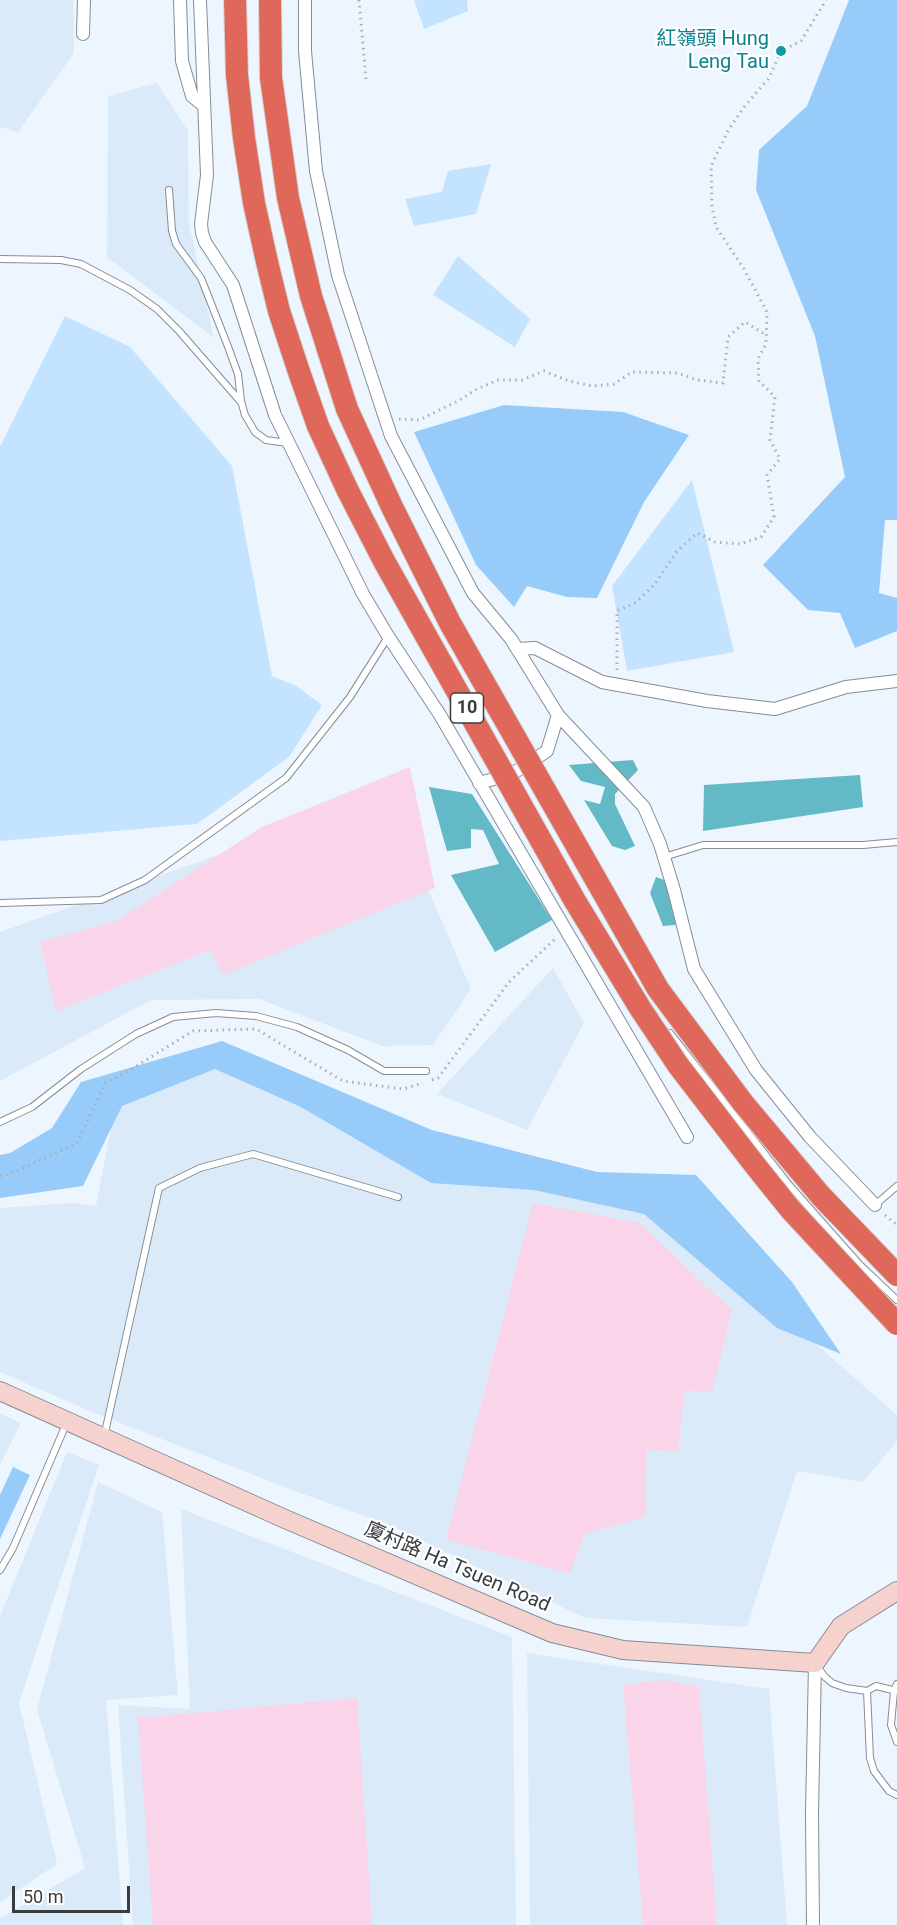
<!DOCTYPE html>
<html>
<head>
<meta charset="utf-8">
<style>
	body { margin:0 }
	#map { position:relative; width:897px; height:1925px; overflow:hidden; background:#edf6fe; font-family:Roboto,sans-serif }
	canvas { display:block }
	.scale { position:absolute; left:12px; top:1886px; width:118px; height:27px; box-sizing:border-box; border:3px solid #3a3d40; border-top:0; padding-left:8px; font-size:18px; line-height:21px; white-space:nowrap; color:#3a3d40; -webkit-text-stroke:4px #fff; paint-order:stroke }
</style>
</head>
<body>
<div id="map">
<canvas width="897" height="1925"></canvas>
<div class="scale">50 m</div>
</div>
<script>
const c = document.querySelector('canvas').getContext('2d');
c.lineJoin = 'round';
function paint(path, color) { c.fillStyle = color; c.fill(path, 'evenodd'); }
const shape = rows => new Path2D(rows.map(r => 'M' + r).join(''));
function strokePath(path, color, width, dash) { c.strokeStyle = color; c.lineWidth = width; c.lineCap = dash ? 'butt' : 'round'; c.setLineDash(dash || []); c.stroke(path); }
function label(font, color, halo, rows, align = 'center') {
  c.font = font + ' Roboto,"Noto Sans SC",sans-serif'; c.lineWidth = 4.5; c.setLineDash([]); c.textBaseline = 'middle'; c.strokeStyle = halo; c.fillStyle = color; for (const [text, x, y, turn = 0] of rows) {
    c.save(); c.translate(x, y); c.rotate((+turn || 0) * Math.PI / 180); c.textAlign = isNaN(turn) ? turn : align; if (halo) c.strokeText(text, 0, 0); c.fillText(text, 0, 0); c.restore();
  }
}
paint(shape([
	[0,0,73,0,74,53,18,132,0,127],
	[157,83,188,131,189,224,214,338,107,257,108,96],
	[388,795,471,989,433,1045,382,1046,259,999,151,1000,0,1081,0,932],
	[553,968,584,1023,527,1130,437,1094],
	[231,1058,410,1131,661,1208,897,1415,897,1441,863,1482,797,1471,747,1627,585,1618,385,1523,300,1493,95,1413,0,1372,0,1208,72,1203,96,1206,118,1091],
	[0,1413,21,1423,0,1465],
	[67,1452,99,1465,19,1703,57,1864,0,1902,0,1616],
	[98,1482,162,1512,178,1695,106,1700,123,1925,0,1925,0,1919,85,1868,37,1710],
	[181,1509,512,1637,516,1925,133,1925,118,1705,190,1709],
	[527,1653,769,1689,787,1925,530,1925]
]), '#dbeaf8');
paint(shape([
	[414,0,467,0,468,11,424,29],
	[491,164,476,214,414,226,405,199,442,192,448,171],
	[458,256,530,319,515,347,433,295],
	[65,316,130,347,232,466,272,676,296,686,322,705,289,757,197,824,0,841,0,447],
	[692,480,734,652,627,671,612,586]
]), '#c3e3fe');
paint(shape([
	[849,0,897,0,897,520,885,520,879,593,897,598,897,631,855,648,840,613,808,610,763,565,845,477,815,336,756,190,759,150,807,106],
	[504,405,623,412,689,435,644,502,597,598,567,597,527,586,514,607,476,565,414,432],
	[222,1041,432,1130,597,1172,696,1175,792,1282,841,1354,777,1328,644,1214,534,1190,431,1183,301,1107,215,1069,122,1106,83,1186,0,1198,0,1155,10,1153,52,1128,81,1082],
	[13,1467,30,1475,0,1539,0,1495]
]), '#97ccfa');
paint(shape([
	[633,760,638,770,615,794,615,804,635,846,625,850,612,846,584,800,600,804,605,787,581,781,569,765],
	[860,775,863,807,703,831,704,785],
	[429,787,472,794,552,920,495,952,451,875,499,864,483,830,471,829,471,848,447,851],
	[656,877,678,885,682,895,686,912,675,925,663,926,650,893]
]), '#63b9c5');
paint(shape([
	[410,767,435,888,223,975,210,950,56,1011,40,942,116,921,262,827],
	[533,1203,640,1223,732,1311,712,1392,685,1390,678,1452,647,1449,645,1517,585,1534,570,1573,446,1540],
	[662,1680,699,1686,717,1925,643,1925,623,1685],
	[357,1698,372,1925,153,1925,138,1718]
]), '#fad4e9');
const lane = shape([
	[169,190,172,231,176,244,201,278,227,344,238,374,241,401,245,415,255,432,266,440,288,443],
	[0,259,61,260,81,264,130,290,157,309,179,331,240,401],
	[664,857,703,845,863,845,897,842],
	[0,903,101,900,145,880,286,778,350,697,388,637],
	[670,1033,790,1186,860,1265,897,1300],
	[0,1122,32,1107,81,1069,136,1034,173,1017,216,1013,256,1016,297,1027,348,1050,384,1071,426,1071],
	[875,1205,897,1186],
	[104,1437,159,1188,200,1168,253,1154,398,1197],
	[0,1570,13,1548,67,1422],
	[817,1666,824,1676,832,1683,846,1688,867,1691,876,1686,897,1691],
	[897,1684,894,1691,891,1725,897,1742],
	[867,1691,870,1758,874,1771,889,1791,897,1795]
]);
const street = shape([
	[180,0,182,61,192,96,203,105],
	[200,0,207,175,201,224,202,233,205,242,233,285,275,415,363,594,388,636,440,715,687,1137],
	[305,0,305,51,316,171,338,275,391,436,473,593,511,639,558,715,644,807,660,844,674,890,694,969,756,1070,810,1137,875,1205],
	[83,34,84,0],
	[517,649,535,648,602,682,707,701,775,709,846,687,897,681],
	[479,783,512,774,547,751,558,715],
	[813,1925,812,1813,815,1663]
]);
const secondary = shape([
	[0,1391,285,1519,552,1633,623,1650,815,1663,841,1626,897,1591]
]);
strokePath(lane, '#858d95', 8);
strokePath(street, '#858d95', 14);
strokePath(secondary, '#858d95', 20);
strokePath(shape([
	[359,0,366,79],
	[399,419,419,420,460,400,475,390,498,380,522,380,544,371,569,381,592,386,614,384,632,372,678,373,697,380,723,383,728,337,745,322,766,335],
	[617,670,617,611,635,603,655,584,677,551,697,533,715,542,740,544,761,537,774,517,767,475,780,459,770,440,775,397,759,381,758,359,766,344,767,312,744,269,716,227,712,206,711,166,729,129,744,107,769,78,781,51,801,41,826,0],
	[432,1080,438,1078,509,982,555,939],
	[0,1176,12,1173,77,1143,106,1082,130,1070,193,1031,256,1029,343,1081,403,1089,423,1083],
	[885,1215,897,1225]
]), '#a8afb5', 3, [1.5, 4.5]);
strokePath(lane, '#fff', 6);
strokePath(street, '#fff', 12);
strokePath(secondary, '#f5d2ce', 18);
const highwayBridge = shape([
	[235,0,237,75,244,138,254,203,267,262,279,311,298,369,318,426,347,489,384,561,575,901,640,1008,678,1065,754,1164,791,1210,897,1324],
	[270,0,271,78,288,198,311,296,347,409,392,507,450,623,658,989,743,1103,821,1196,897,1275]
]);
strokePath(highwayBridge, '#d4d4d5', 24, []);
strokePath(highwayBridge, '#df685a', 22);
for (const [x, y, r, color] of [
	[781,51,6,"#0f9aa8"]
]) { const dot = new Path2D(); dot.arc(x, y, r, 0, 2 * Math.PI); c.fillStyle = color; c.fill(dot); strokePath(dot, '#fff', 2); }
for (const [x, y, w] of [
	[467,708,33]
]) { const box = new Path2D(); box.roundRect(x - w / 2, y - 15, w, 30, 4.5); c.fillStyle = '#fff'; c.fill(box); strokePath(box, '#3a3d40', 1.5); }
label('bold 18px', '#3a3d40', null, [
	["10",467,708]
]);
label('20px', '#0d838f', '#fff', [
	["紅嶺頭 Hung",769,40],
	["Leng Tau",769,63]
], 'right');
label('20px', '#3a3d40', '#fff', [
	["廈村路 Ha Tsuen Road",457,1568,23]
]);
</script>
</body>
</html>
